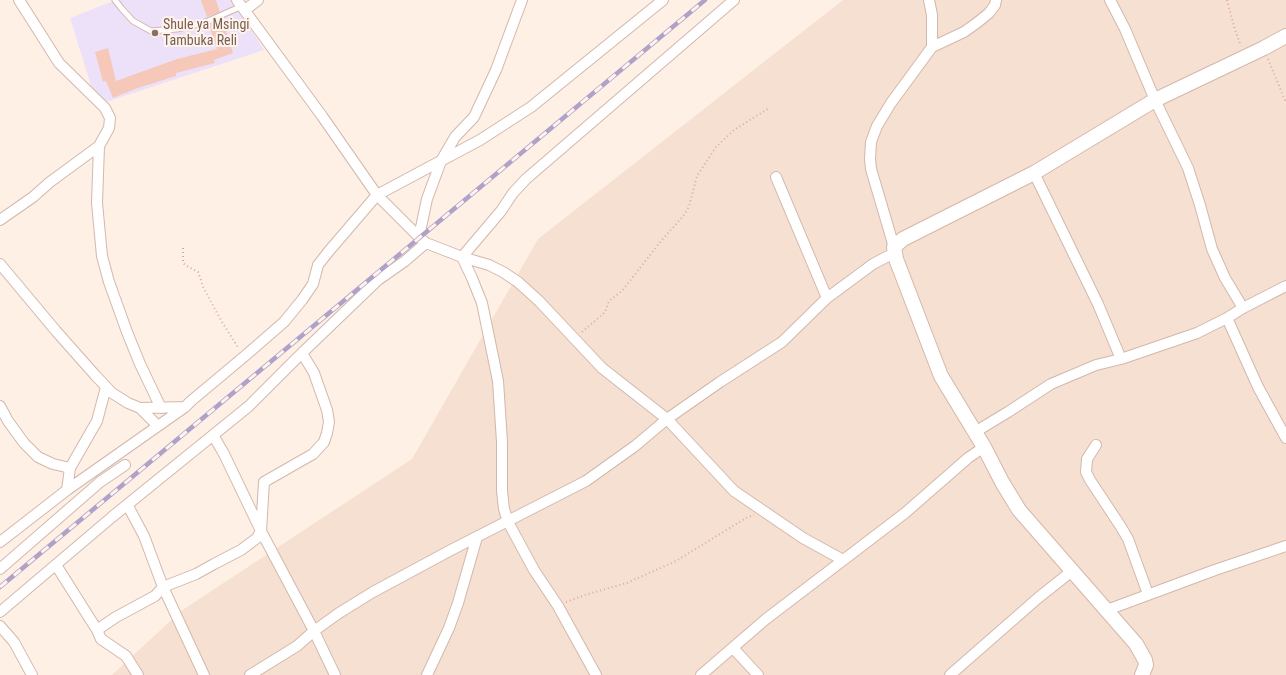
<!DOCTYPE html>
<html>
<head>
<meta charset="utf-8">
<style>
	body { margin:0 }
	canvas { display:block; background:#fef0e4 }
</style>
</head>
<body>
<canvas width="1286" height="675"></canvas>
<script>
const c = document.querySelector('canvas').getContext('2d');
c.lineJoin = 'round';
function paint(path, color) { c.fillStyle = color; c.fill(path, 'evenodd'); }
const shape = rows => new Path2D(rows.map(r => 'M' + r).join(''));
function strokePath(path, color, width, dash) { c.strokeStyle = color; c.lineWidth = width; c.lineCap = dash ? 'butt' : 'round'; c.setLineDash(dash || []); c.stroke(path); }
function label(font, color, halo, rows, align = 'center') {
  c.font = font + ' "Roboto Condensed",sans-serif'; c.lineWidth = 4; c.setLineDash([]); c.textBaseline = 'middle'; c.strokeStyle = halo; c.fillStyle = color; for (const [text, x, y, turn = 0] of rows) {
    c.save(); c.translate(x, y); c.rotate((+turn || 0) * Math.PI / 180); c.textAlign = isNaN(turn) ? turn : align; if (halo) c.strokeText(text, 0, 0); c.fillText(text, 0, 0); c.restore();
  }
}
paint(shape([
	[843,0,1286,0,1286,675,112,675,181,611,412,459,538,239]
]), '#f6e0d2');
paint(shape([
	[116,0,232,0,264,50,97,105,70,18]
]), '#ede1fa');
paint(shape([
	[201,0,216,0,220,12,207,17],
	[222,19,233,53,214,60,215,63,176,73,176,76,135,89,113,98,106,81,103,82,95,52,108,48,116,81,177,59,217,49,209,25]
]), '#f5c8b9');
const lane = shape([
	[115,0,122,9,133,21,151,31,177,29,206,22,242,6]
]);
const street = shape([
	[237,0,322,116,377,195,419,237,426,243,462,257,489,265,503,272,518,282,539,301,602,368,667,419,734,491,803,538,843,560],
	[1110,0,1125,29,1155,100,1188,168,1200,205,1212,249,1225,278,1243,308],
	[245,10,258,0],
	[932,47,964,32,978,22,989,13,995,5,996,0],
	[99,146,97,203,102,256,109,282,127,332,140,364,161,408],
	[1034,173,1098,304,1121,359],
	[776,177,827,298],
	[0,220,33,197,50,182,99,146,109,128,110,118,105,108,59,63,19,0],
	[419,237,427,199,441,161,455,137,474,117,496,70,522,0],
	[894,247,871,169,870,159,871,142,877,126,891,103,932,47,932,15,929,0],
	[0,264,56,331,95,375,112,393,128,403,140,408,158,426],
	[1227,318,1258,387,1286,438],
	[0,406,8,421,24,443,38,457,53,464,70,468],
	[140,408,185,407],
	[975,432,1008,412,1051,384,1096,365,1121,359,1197,333,1227,318,1243,308,1286,286],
	[213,435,224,454,261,531,314,631,335,675],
	[1096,445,1087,459,1086,472,1090,480,1121,527,1128,539,1148,594],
	[67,490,70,468,97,421,106,387],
	[128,506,144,536,163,587,204,675],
	[0,542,67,490,185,407,191,401,246,355,284,322,302,300,313,284,318,265,329,251,377,195,480,140,531,107,663,0],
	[56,565,97,630,101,639,126,656,138,675],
	[0,569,100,482,125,465],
	[1107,610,1215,570,1286,546],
	[0,612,112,517,249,406,302,353,378,280,405,261,426,243],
	[0,626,14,642,32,675],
	[97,630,116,617,155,596,163,587,196,574,214,564,241,550,257,538,261,531,264,482,313,454,324,442,327,433,329,422,327,410,314,373,302,353],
	[733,648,758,675],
	[250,675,297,646,314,631,339,613,373,592,451,550,586,481,635,446,667,419,720,382,782,342,827,298,873,264,894,253],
	[427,675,449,628,458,603,477,537],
	[596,675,558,606,534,570,508,522,504,509,502,491,502,442,498,381,482,303,472,278,462,257,501,211,513,193,526,179,734,0],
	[701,675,766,619,905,513,968,458,984,447],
	[950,675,1038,598,1072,571]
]);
const secondary = shape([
	[1142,675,1146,665,1145,660,1136,644,1019,510,1002,482,984,447,941,376,896,259,894,247,903,239,1034,173,1155,100,1264,48,1286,36]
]);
strokePath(lane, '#d3b7ac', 7);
strokePath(street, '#d3b7ac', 12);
strokePath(secondary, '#d6b6a9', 16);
strokePath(shape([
	[1227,0,1235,30,1241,46],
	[1268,59,1286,103],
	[183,248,183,262,185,265,198,272,204,289,222,322,239,349],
	[582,332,595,321,605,312,609,301,622,291,661,241,685,214,689,206,697,176,716,147,734,130,769,108],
	[566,602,588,594,627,583,676,561,746,518,754,515]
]), '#dbab9c', 2, [1, 3]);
strokePath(lane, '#fff', 5);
strokePath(street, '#fff', 10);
strokePath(secondary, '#fff', 14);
const rail = shape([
	[0,587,705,0]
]);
strokePath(rail, '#b0a1c9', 4.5);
strokePath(rail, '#fff4ec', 3, [9]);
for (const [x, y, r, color] of [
	[155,33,4,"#8d6e63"]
]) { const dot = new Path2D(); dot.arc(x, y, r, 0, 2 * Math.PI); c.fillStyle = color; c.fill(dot); strokePath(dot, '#fff4ec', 1.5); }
label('14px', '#785e54', '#fff4ec', [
	["Shule ya Msingi",163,25],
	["Tambuka Reli",163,41]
], 'left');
</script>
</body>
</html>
